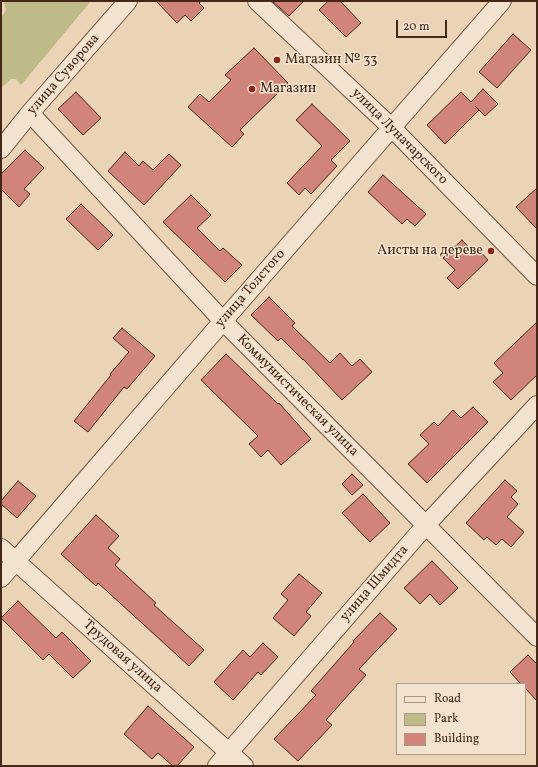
<!DOCTYPE html>
<html>
<head>
<meta charset="utf-8">
<style>
	body { margin:0 }
	#map { position:relative; width:538px; height:767px; overflow:hidden; background:#ebd4b6; font-family:Vollkorn,serif }
	canvas { display:block }
	.frame { position:absolute; inset:0; border:2px solid #442716; pointer-events:none }
	.legend { position:absolute; left:396px; top:683px; width:130px; height:72px; box-sizing:border-box; background:#f2e3d0; border:1px solid #ac9886; margin:0; padding:5px 7px; list-style:none; font-size:12px; color:#442716 }
	.legend li { display:flex; align-items:center; gap:8px; height:20px }
	.legend b { width:20px; border:1px solid #ac9886 }
	.scale { position:absolute; left:396px; top:20px; width:51px; height:18px; box-sizing:border-box; border:2px solid #442716; border-top:0; padding-left:5px; font-size:12px; line-height:14px; white-space:nowrap; color:#442716; -webkit-text-stroke:3px #f2e3d0; paint-order:stroke }
</style>
</head>
<body>
<div id="map">
<canvas width="538" height="767"></canvas>
<div class="frame"></div>
<ul class="legend">
<li><b style="height:5px;background:#f2e3d0"></b>Road</li>
<li><b style="height:11px;background:#bebb89"></b>Park</li>
<li><b style="height:11px;background:#d1847a"></b>Building</li>
</ul>
<div class="scale">20 m</div>
</div>
<script>
const c = document.querySelector('canvas').getContext('2d');
c.lineJoin = 'round';
function paint(path, color) { c.fillStyle = color; c.fill(path, 'evenodd'); }
const shape = rows => new Path2D(rows.map(r => 'M' + r).join(''));
function strokePath(path, color, width, dash) { c.strokeStyle = color; c.lineWidth = width; c.lineCap = dash ? 'butt' : 'round'; c.setLineDash(dash || []); c.stroke(path); }
function label(font, color, halo, rows, align = 'center') {
  c.font = font + ' Vollkorn,serif'; c.lineWidth = 3; c.setLineDash([]); c.textBaseline = 'middle'; c.strokeStyle = halo; c.fillStyle = color; for (const [text, x, y, turn = 0] of rows) {
    c.save(); c.translate(x, y); c.rotate((+turn || 0) * Math.PI / 180); c.textAlign = isNaN(turn) ? turn : align; if (halo) c.strokeText(text, 0, 0); c.fillText(text, 0, 0); c.restore();
  }
}
paint(shape([
	[3,1,91,1,21,85,16,79,11,79,1,88,1,17,5,12,6,9]
]), '#bebb89');
const building = shape([
	[156,1,201,1,199,3,204,8,191,21,185,15,177,23,156,1],
	[272,1,304,1,289,16,272,1],
	[328,1,340,1,361,23,346,37,319,10,328,1],
	[513,34,531,50,497,88,479,72,513,34],
	[254,48,288,83,240,130,244,134,232,147,188,107,200,94,209,102,231,80,225,75,254,48],
	[483,89,498,104,485,116,475,106,479,110,445,144,427,125,461,92,471,102,483,89],
	[76,92,101,118,83,135,58,109,76,92],
	[312,104,350,141,331,160,337,166,311,194,305,188,299,195,287,183,322,146,296,120,312,104],
	[25,150,44,168,24,189,30,194,19,207,1,189,1,174,25,150],
	[125,152,139,166,143,161,153,170,169,154,181,165,144,205,108,171,125,152],
	[383,175,426,214,415,226,407,219,402,224,368,192,383,175],
	[537,188,537,229,516,207,537,188],
	[191,195,211,215,197,228,220,251,223,248,242,265,225,282,163,222,191,195],
	[81,204,113,235,98,250,66,219,81,204],
	[462,240,475,254,479,250,488,260,458,289,447,278,455,270,443,258,462,240],
	[269,297,295,323,292,326,330,363,340,353,352,366,360,359,372,372,342,400,303,359,303,360,281,338,278,341,251,315,269,297],
	[537,322,537,375,511,400,493,382,503,373,494,363,537,322],
	[122,328,155,356,127,389,124,387,88,432,74,421,111,375,110,374,129,352,113,338,122,328],
	[226,354,278,404,279,403,311,439,281,465,268,450,261,457,249,444,258,436,201,380,226,354],
	[473,407,488,422,427,483,408,464,429,444,420,435,434,422,438,426,453,410,461,418,473,407],
	[352,474,363,485,352,495,342,484,352,474],
	[505,480,517,491,511,497,518,504,507,517,524,532,511,547,502,539,496,545,487,537,484,540,466,523,505,480],
	[18,481,36,496,17,518,1,504,1,501,18,481],
	[363,494,390,523,370,542,342,513,363,494],
	[96,515,119,536,108,548,120,559,115,565,156,603,154,605,204,650,189,666,98,583,96,586,61,554,96,515],
	[432,561,458,588,440,605,430,594,420,604,404,588,432,561],
	[299,574,322,593,306,612,311,616,294,636,273,618,288,600,281,594,299,574],
	[18,601,56,638,62,632,91,661,73,678,49,654,43,660,1,618,18,601],
	[380,613,397,629,359,669,366,675,326,720,332,725,298,761,274,739,316,695,311,691,354,642,353,641,380,613],
	[263,643,278,657,261,675,258,672,233,700,214,682,243,650,250,657,263,643],
	[528,655,537,664,537,701,525,688,525,684,521,684,510,672,528,655],
	[148,706,194,747,177,766,173,766,158,753,152,759,124,734,148,706]
]);
paint(building, '#d1847a');
strokePath(building, '#442716', 1);
const minor = shape([
	[257,1,392,128,537,276],
	[30,113,223,321,537,637],
	[1,149,30,113,128,1],
	[1,548,244,766],
	[1,578,223,321,502,1],
	[217,766,426,525,537,405]
]);
strokePath(minor, '#6e523e', 20);
strokePath(minor, '#f2e3d0', 18);
for (const [x, y, r, color] of [
	[277,60,4,"#8f2418"],
	[252,89,4,"#8f2418"],
	[491,251,4,"#8f2418"]
]) { const dot = new Path2D(); dot.arc(x, y, r, 0, 2 * Math.PI); c.fillStyle = color; c.fill(dot); strokePath(dot, '#f2e3d0', 1.5); }
label('14px', '#442716', '#f2e3d0', [
	["Магазин № 33",285,60],
	["Магазин",260,89],
	["Аисты на дереве",483,251,"right"]
], 'left');
label('14px', '#442716', '#f2e3d0', [
	["улица Суворова",64,75,-49],
	["улица Луначарского",399,137,45],
	["улица Толстого",251,289,-49],
	["Коммунистическая улица",297,396,45],
	["улица Шмидта",375,584,-49],
	["Трудовая улица",122,657,42]
]);
</script>
</body>
</html>
